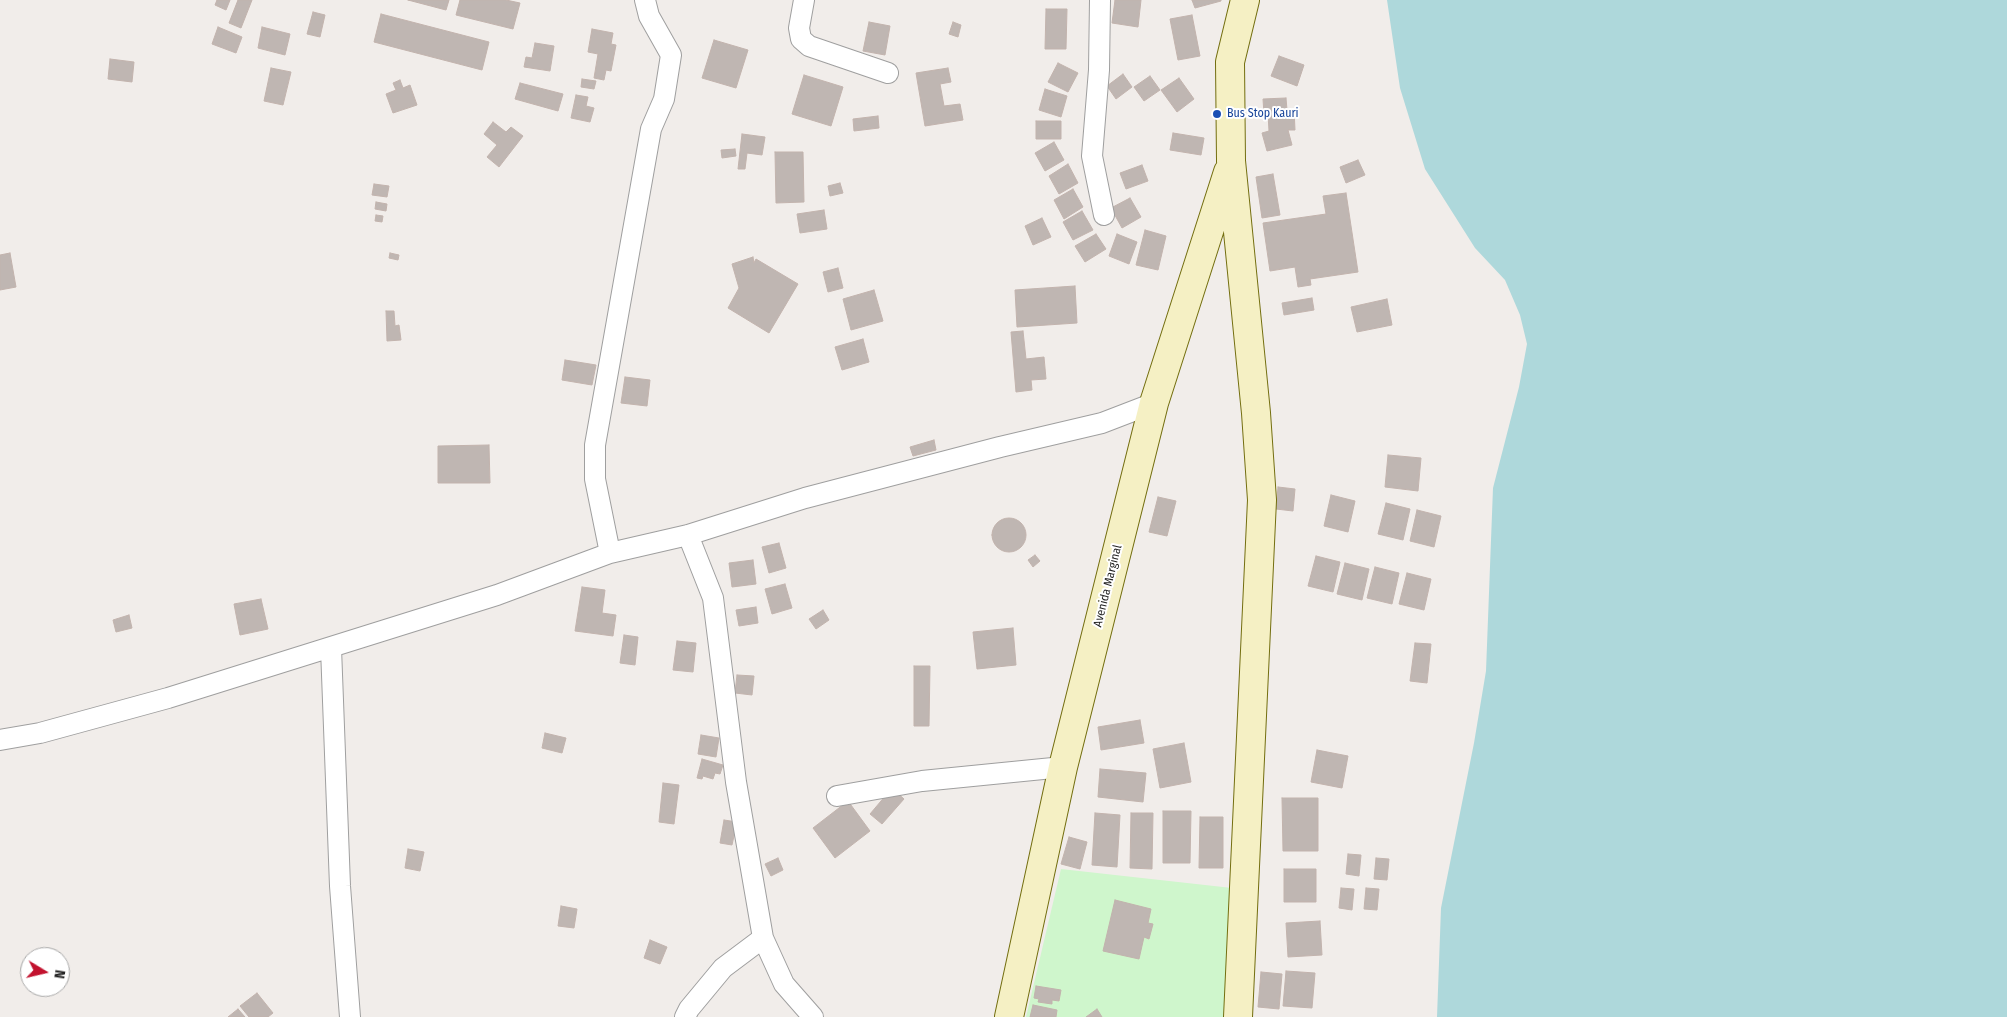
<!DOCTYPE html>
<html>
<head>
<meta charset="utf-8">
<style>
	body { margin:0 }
	#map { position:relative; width:2007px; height:1017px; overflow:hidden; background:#f1edea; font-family:"Fira Sans Condensed",sans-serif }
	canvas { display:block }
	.north { position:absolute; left:20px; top:947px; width:50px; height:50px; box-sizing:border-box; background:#fff; border:1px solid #a7a7a7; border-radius:50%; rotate:99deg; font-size:14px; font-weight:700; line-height:20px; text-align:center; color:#222 }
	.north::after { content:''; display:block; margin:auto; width:18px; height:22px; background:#c2122e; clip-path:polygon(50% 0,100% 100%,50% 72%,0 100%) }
</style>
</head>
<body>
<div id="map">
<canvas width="2007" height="1017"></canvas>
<div class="north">N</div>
</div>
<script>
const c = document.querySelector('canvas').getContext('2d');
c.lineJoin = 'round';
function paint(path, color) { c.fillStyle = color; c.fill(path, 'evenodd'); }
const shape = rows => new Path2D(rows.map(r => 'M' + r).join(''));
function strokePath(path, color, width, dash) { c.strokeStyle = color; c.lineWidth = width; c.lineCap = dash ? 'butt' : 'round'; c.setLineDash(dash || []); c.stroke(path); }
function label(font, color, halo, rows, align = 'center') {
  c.font = font + ' "Fira Sans Condensed",sans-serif'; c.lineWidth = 4; c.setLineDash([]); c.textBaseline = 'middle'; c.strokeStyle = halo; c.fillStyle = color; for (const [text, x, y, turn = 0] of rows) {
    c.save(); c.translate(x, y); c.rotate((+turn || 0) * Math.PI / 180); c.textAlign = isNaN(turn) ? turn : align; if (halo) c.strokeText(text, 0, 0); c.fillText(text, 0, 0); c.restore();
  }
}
paint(shape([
	[1061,869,1232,888,1230,1017,1026,1017]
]), '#cff6cc');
paint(shape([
	[1387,0,2007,0,2007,1017,1437,1017,1441,908,1474,743,1486,671,1493,488,1519,387,1527,344,1520,315,1505,280,1475,248,1425,169,1400,88]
]), '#aed8db');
const building = shape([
	[217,0,230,0,226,10,215,5,217,0],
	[238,0,252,0,241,28,229,23,238,0],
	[408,0,449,0,446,10,408,0],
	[460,0,506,0,520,3,513,29,456,15,460,0],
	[1115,0,1141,0,1138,27,1112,23,1115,0],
	[1192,0,1221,0,1221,1,1195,8,1192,0],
	[1046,9,1067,9,1066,49,1045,49,1046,9],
	[313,12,325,15,320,37,307,34,313,12],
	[381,14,489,42,482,70,374,42,381,14],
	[1192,15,1200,56,1178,60,1170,19,1192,15],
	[869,22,890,26,885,55,863,51,869,22],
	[953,22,961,25,958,37,949,34,953,22],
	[218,27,242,37,236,53,212,44,218,27],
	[262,27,290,34,285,55,258,48,262,27],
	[592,29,613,33,611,44,616,45,611,71,606,70,604,80,594,78,598,54,588,52,592,29],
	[714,40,748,50,736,88,702,78,714,40],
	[535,43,554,46,550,71,524,67,526,57,532,58,535,43],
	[1279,56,1304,65,1297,86,1271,76,1279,56],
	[110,59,134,62,132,82,108,79,110,59],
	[1058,63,1078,73,1068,92,1048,82,1058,63],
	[271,68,291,72,283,105,264,101,271,68],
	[948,68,951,82,940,84,944,106,960,104,963,120,925,126,916,73,948,68],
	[1123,74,1132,87,1116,99,1107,86,1123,74],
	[804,75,843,87,831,126,792,114,804,75],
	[1150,76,1160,90,1144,101,1134,87,1150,76],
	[1179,78,1194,99,1177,112,1161,90,1179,78],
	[582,79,596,81,594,89,581,87,582,79],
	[400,80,403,88,410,85,417,105,393,113,386,94,396,90,393,83,400,80],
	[520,83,563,94,558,111,515,99,520,83],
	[1045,89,1067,96,1061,117,1039,110,1045,89],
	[576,95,588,97,586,106,594,108,590,122,571,118,576,95],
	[1286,98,1287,110,1294,109,1295,130,1288,130,1292,145,1267,151,1262,133,1269,131,1268,114,1264,114,1263,99,1286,98],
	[878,116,879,128,854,131,853,119,878,116],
	[1036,121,1061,121,1061,139,1036,139,1036,121],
	[493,122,506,132,511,127,523,136,499,167,487,157,497,145,484,134,493,122],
	[1173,133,1204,138,1201,155,1170,150,1173,133],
	[742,134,765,137,762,155,747,153,745,169,738,169,742,134],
	[1054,142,1064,160,1045,171,1035,153,1054,142],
	[735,149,736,156,722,158,721,150,735,149],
	[775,152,803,152,804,202,776,203,775,152],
	[1358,160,1365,175,1346,183,1340,167,1358,160],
	[1068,164,1078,183,1059,194,1049,176,1068,164],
	[1142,165,1148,181,1126,189,1120,173,1142,165],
	[1273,174,1280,215,1262,218,1256,177,1273,174],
	[840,183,843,193,830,196,828,186,840,183],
	[374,184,389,186,387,197,372,195,374,184],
	[1073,189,1083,207,1064,219,1054,200,1073,189],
	[1346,193,1358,272,1310,279,1311,285,1298,287,1295,267,1270,271,1263,223,1326,214,1323,196,1346,193],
	[1130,198,1141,217,1122,228,1111,208,1130,198],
	[376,202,387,204,386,211,375,209,376,202],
	[824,210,827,229,800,233,797,214,824,210],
	[1082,211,1093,230,1073,240,1063,222,1082,211],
	[376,215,383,216,382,222,375,221,376,215],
	[1042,218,1051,237,1033,245,1025,226,1042,218],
	[1145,230,1166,236,1158,270,1136,265,1145,230],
	[1096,234,1106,249,1085,262,1075,246,1096,234],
	[1117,234,1137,242,1129,264,1109,256,1117,234],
	[10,253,16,287,0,290,0,255,10,253],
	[390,253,399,255,398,260,389,258,390,253],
	[753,257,754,263,756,259,798,284,769,333,728,308,739,288,732,264,753,257],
	[838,268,843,288,828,292,823,272,838,268],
	[1075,286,1077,323,1017,327,1015,290,1075,286],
	[874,290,883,321,851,330,843,299,874,290],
	[1312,298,1314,310,1284,315,1282,303,1312,298],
	[1387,299,1392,325,1357,332,1351,307,1387,299],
	[386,311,394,311,395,326,399,325,401,340,387,341,386,311],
	[1023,331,1026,359,1044,357,1046,379,1031,380,1032,390,1016,392,1011,332,1023,331],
	[863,339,869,362,842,370,835,347,863,339],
	[565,360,596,365,592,385,562,380,565,360],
	[625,377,650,380,647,406,621,403,625,377],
	[934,440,936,450,913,456,910,447,934,440],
	[489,445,490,483,438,483,438,446,489,445],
	[1388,455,1421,458,1418,491,1385,487,1388,455],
	[1278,487,1295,489,1293,511,1276,509,1278,487],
	[1331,495,1355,501,1348,532,1324,526,1331,495],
	[1158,497,1176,501,1167,536,1149,532,1158,497],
	[1386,503,1410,509,1403,540,1378,534,1386,503],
	[1417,510,1441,516,1434,547,1410,541,1417,510],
	'992 535a17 17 0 1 1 34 0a17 17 0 1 1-34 0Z',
	[779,543,786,568,769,573,762,547,779,543],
	[1035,555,1040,561,1033,567,1028,560,1035,555],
	[1316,556,1340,562,1333,592,1308,586,1316,556],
	[753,560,756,584,732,587,729,563,753,560],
	[1345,563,1369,569,1362,600,1337,594,1345,563],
	[1375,567,1399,573,1392,604,1367,598,1375,567],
	[1407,573,1431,579,1424,610,1399,604,1407,573],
	[785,584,792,608,772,614,765,589,785,584],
	[582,587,605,590,602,613,616,615,613,636,575,631,582,587],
	[261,599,268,629,240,635,234,604,261,599],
	[756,607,758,623,739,626,736,610,756,607],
	[823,610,829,620,816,629,809,619,823,610],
	[129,615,132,628,116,632,113,620,129,615],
	[1013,628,1016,665,977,669,973,632,1013,628],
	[624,635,638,637,635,665,620,663,624,635],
	[677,641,696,643,693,672,673,670,677,641],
	[1415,643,1431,644,1427,683,1410,681,1415,643],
	[914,666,930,666,929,726,914,726,914,666],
	[737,675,754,676,752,695,735,693,737,675],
	[1140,720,1144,743,1101,750,1098,727,1140,720],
	[545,733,566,738,562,753,542,748,545,733],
	[701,735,719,738,716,757,698,754,701,735],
	[1184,743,1191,782,1160,788,1153,749,1184,743],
	[1317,750,1348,756,1342,788,1311,782,1317,750],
	[702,759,723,765,720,774,715,773,713,779,703,776,702,779,697,778,702,759],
	[1100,769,1146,773,1143,802,1098,797,1100,769],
	[663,783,679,785,674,824,659,822,663,783],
	[892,788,904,799,882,824,870,814,892,788],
	[1282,798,1318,798,1318,851,1283,851,1282,798],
	[848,801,870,831,835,858,813,828,848,801],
	[1163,811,1191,811,1190,863,1163,863,1163,811],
	[1095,813,1120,815,1117,867,1092,865,1095,813],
	[1131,813,1153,813,1152,869,1130,868,1131,813],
	[1200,817,1223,817,1223,868,1199,868,1200,817],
	[724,820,737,822,732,845,720,843,724,820],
	[1069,837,1087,842,1080,869,1061,864,1069,837],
	[408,849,424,852,420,871,405,868,408,849],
	[1348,854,1361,855,1359,876,1346,874,1348,854],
	[778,858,783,870,771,876,765,864,778,858],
	[1376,858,1389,859,1387,880,1374,879,1376,858],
	[1284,869,1316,869,1316,902,1284,902,1284,869],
	[1341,888,1354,889,1352,910,1339,908,1341,888],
	[1366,888,1379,889,1377,910,1364,909,1366,888],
	[1115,900,1151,909,1148,923,1153,924,1149,939,1144,937,1139,959,1103,951,1115,900],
	[561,906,577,909,574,928,558,926,561,906],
	[1320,921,1322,955,1288,957,1286,923,1320,921],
	[650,940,667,947,660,964,644,958,650,940],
	[1286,971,1315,973,1312,1008,1283,1006,1286,971],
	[1261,972,1282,974,1279,1009,1258,1007,1261,972],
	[1036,986,1061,990,1059,1001,1052,1000,1052,1004,1038,1002,1039,999,1034,998,1036,986],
	[257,993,273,1013,268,1017,249,1017,240,1006,257,993],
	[1033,1005,1057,1010,1056,1017,1030,1017,1033,1005],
	[238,1009,245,1017,228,1017,238,1009],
	[1097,1009,1102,1017,1086,1017,1097,1009]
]);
paint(building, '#bfb6b2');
strokePath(building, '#c2b3ad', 1);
const street = shape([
	[804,0,799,28,801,39,809,46,888,73],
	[1100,0,1099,70,1092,156,1104,215],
	[688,535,713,598,736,782,763,938,784,984,813,1017],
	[610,553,595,479,595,445,651,129,664,99,671,55,649,16,645,0],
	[331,648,340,886,350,1017],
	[0,740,40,733,168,698,497,595,610,553,688,535,805,498,1000,447,1102,423,1154,403],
	[837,796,922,781,1063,767],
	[685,1017,689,1009,723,968,763,938]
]);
const secondary = shape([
	[1009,1017,1063,767,1154,403,1228,172],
	[1238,1017,1262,500,1256,413,1231,161,1230,62,1245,0]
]);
strokePath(street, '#9f9f9f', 22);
strokePath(secondary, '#736e0f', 30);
strokePath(street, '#fff', 20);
strokePath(secondary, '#f5f0c4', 28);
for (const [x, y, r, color] of [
	[1217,114,5,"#1a4fb4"]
]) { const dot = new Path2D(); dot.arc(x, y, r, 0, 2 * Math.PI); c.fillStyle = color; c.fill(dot); strokePath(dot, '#fff', 2); }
label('12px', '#164399', '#fff', [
	["Bus Stop Kauri",1227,114]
], 'left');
label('12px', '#222', '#fff', [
	["Avenida Marginal",1108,586,-76]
]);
</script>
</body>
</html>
